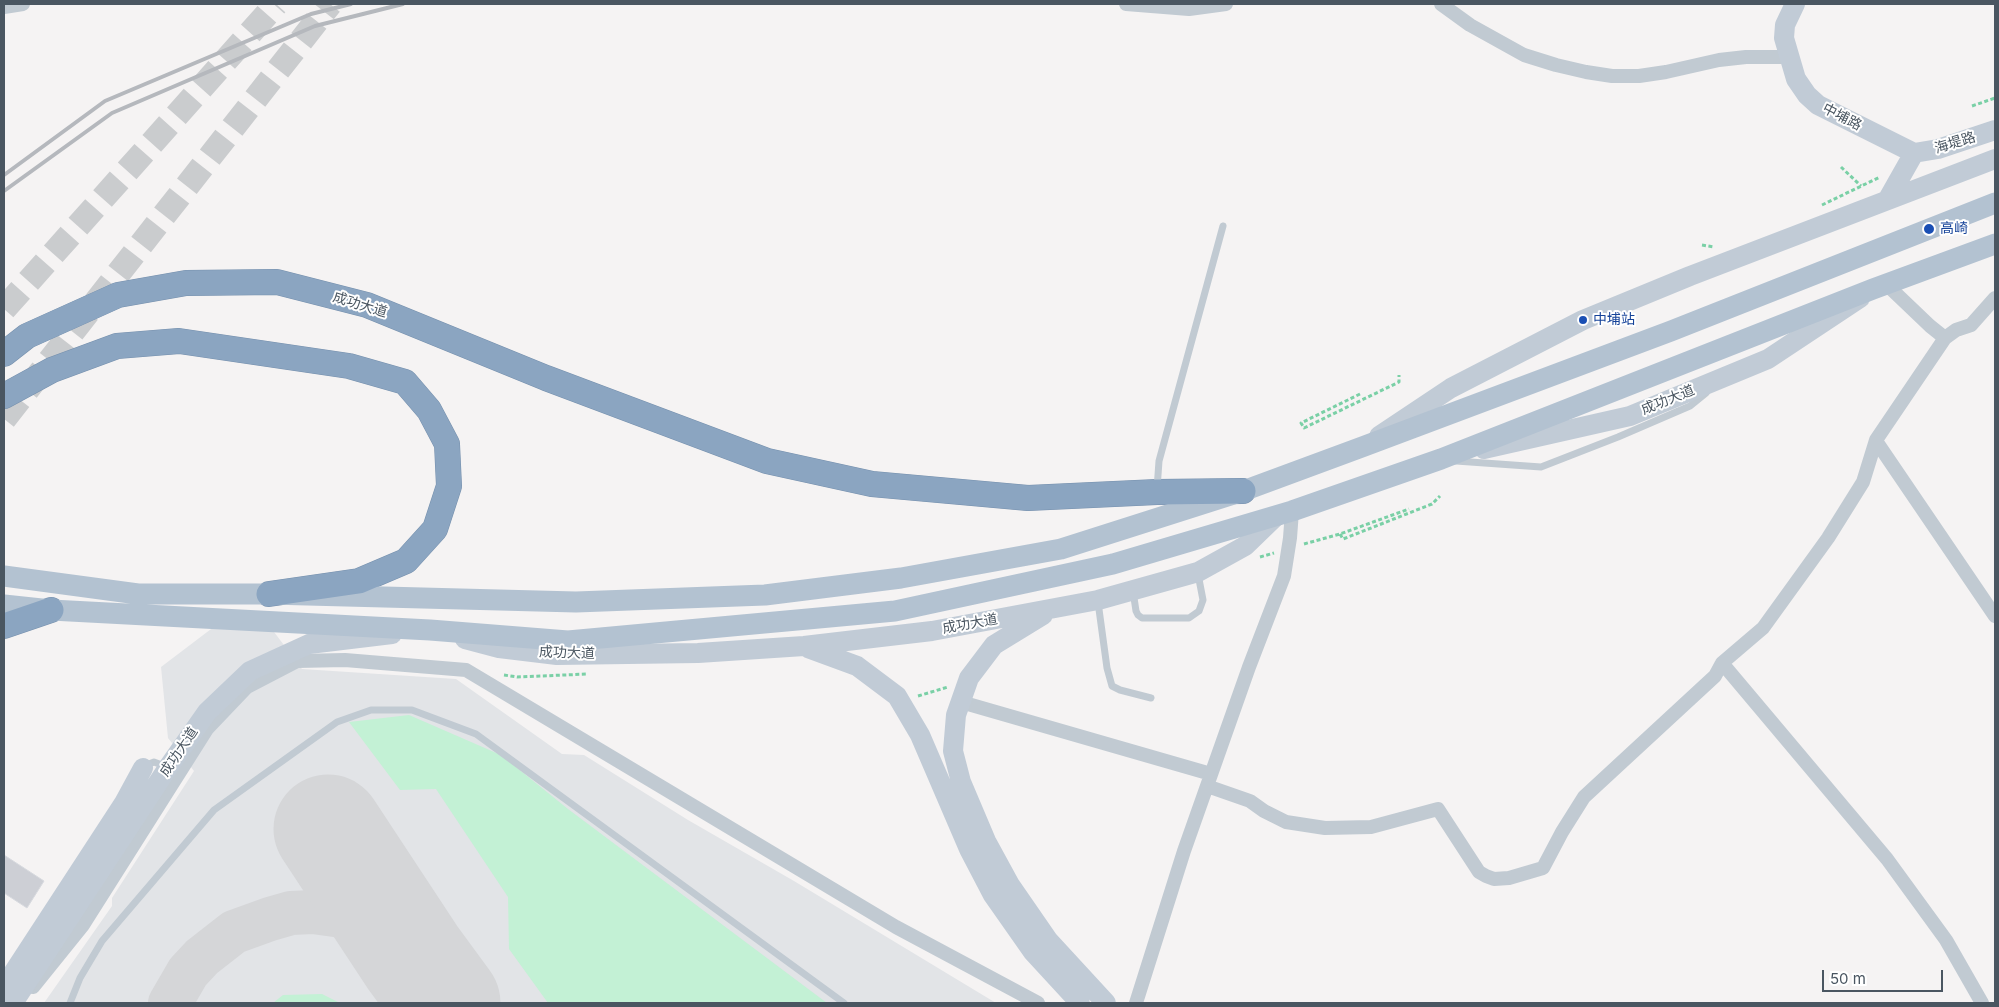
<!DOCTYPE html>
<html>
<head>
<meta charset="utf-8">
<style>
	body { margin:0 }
	#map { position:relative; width:1999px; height:1007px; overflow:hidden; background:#f5f3f3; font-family:Inter,sans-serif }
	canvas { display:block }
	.frame { position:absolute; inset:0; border:5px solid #4a5661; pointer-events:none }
	.scale { position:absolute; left:1822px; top:970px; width:121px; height:22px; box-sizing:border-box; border:2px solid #4a5661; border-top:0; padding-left:6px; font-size:15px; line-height:18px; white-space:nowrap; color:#4a5661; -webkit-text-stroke:4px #fff; paint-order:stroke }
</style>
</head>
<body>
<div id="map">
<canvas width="1999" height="1007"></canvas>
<div class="frame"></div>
<div class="scale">50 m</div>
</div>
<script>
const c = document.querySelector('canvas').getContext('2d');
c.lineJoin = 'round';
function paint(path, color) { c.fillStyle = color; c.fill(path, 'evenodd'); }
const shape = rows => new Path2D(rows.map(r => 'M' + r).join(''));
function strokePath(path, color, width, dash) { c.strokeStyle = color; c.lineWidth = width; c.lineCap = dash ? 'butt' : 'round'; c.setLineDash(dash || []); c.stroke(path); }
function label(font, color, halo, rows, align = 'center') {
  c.font = font + ' Inter,"Noto Sans SC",sans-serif'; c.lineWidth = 4; c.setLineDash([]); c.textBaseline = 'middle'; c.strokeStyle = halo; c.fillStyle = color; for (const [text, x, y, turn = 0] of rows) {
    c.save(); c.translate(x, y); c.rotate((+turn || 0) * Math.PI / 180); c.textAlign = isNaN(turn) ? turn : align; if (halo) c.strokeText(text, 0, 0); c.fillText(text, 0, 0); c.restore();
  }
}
paint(shape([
	[219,623,268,624,302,669,456,679,562,754,584,755,688,820,794,881,996,1003,44,1003,112,906,112,898,194,771,168,738,161,667]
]), '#e2e4e7');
paint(shape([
	[409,715,501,755,568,809,827,1003,548,1003,509,949,508,897,436,789,400,790,349,722],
	[322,994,340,1003,273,1003,283,995]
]), '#c3f1d5');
strokePath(shape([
	[170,1003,188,972,202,957,234,932,270,919,291,913,313,912,349,917,372,925,393,937,413,958,446,1003]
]), '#d5d6d8', 44);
strokePath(shape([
	[328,829,413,958,446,1003]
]), '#d5d6d8', 109);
const building = shape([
	[4,855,44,881,27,908,4,893,4,855]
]);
paint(building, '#cdcfd5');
strokePath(building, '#d7d9de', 1);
strokePath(shape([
	[4,309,276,4],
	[4,419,330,4]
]), '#caccce', 25, [25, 12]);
const highway = shape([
	[4,354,27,336,118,295,186,283,277,282,367,305,546,378,767,461,872,484,1028,498,1157,492,1243,491],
	[4,396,52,370,117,346,179,341,349,366,405,382,429,410,447,444,449,486,435,529,406,561,359,581,269,594],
	[4,626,51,610]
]);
strokePath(highway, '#7690ad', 26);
strokePath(shape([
	[1972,106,1995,98],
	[1841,167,1861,186],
	[1822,205,1880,177],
	[1702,245,1714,247],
	[1360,394,1301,423,1304,428,1399,382,1399,375],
	[1340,534,1343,539,1432,504,1440,496],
	[1304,544,1340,534,1409,509],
	[1260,557,1274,553],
	[504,675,517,677,588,674],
	[918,696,948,687]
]), '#7ad0a6', 3, [4, 2.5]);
strokePath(shape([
	[1456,461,1541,467,1618,437,1690,406,1706,393],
	[1157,489,1159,461,1223,226],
	[1133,591,1136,611,1138,615,1142,618,1189,618,1199,611,1203,600,1198,574],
	[1098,602,1107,668,1112,686,1120,690,1151,698],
	[144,766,154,762,162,765,164,768],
	[70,1003,80,978,102,941,214,810,337,722,371,710,412,710,476,734,844,1003]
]), '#c1cad2', 7);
strokePath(shape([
	[1126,4,1189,9,1226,4],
	[1441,4,1470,25,1524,55,1556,65,1586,72,1612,76,1639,76,1666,72,1719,60,1746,57,1788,57],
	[4,7,23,4],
	[1886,284,1930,326,1945,338,1956,330,1971,325,1995,298],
	[1876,441,1995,616],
	[1722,663,1887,859,1946,940,1982,1003],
	[961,702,1211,774],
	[1207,786,1250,801,1264,811,1286,822,1325,828,1371,827,1438,809,1479,872,1486,876,1494,879,1509,878,1543,868,1562,832,1584,797,1715,676,1722,663,1763,628,1828,538,1863,482,1876,440,1945,338],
	[33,987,83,925,207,729,247,687,297,661,345,660,466,670,896,927,1038,1003],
	[1136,1003,1184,851,1249,667,1284,576,1290,538,1292,511]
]), '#c1cad2', 14);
strokePath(shape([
	[1795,4,1785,25,1784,38,1796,79,1807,95,1818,105,1914,153],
	[1914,153,1938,149,1995,130],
	[1888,199,1914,153],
	[1379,436,1451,388,1583,320,1690,276,1995,159],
	[1484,449,1630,416,1768,359,1860,298],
	[1043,615,994,645,969,678,956,715,953,751,961,782,986,841,1010,885,1048,940,1106,1003],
	[465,639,499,648,557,655,698,653,804,646,932,631,1098,600,1198,572,1245,546,1276,516],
	[808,648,857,666,897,696,920,735,969,849,993,895,1033,952,1080,1003],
	[4,987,124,803,143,768],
	[13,1003,169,766,207,712,250,671,309,644,392,634]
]), '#c1cbd6', 20);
strokePath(shape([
	[4,576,138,594,269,594,576,602,765,595,901,578,1061,549,1243,491,1362,447,1671,331,1995,203],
	[4,605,51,610,430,630,568,641,895,611,1113,564,1292,511,1441,459,1873,289,1995,244]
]), '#b3c2d1', 21);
strokePath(highway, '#8ba5c1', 25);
strokePath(shape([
	[4,175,105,101,311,14,351,4],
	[4,191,112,113,315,26,403,4]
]), '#b5b8bd', 4);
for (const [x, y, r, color] of [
	[1929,229,6,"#1a4fb4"],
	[1583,320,5,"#1a4fb4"]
]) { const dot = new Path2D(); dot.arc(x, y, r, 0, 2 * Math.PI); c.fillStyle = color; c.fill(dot); strokePath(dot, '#fff', 2); }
label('14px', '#4a5661', '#fff', [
	["中埔路",1842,117,27],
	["海堤路",1955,143,-17],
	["成功大道",360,305,17],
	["成功大道",1668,400,-22],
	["成功大道",970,624,-10],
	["成功大道",567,653,2],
	["成功大道",179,752,-56]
]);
label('14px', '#164399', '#fff', [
	["高崎",1940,229],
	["中埔站",1593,320]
], 'left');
</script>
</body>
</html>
